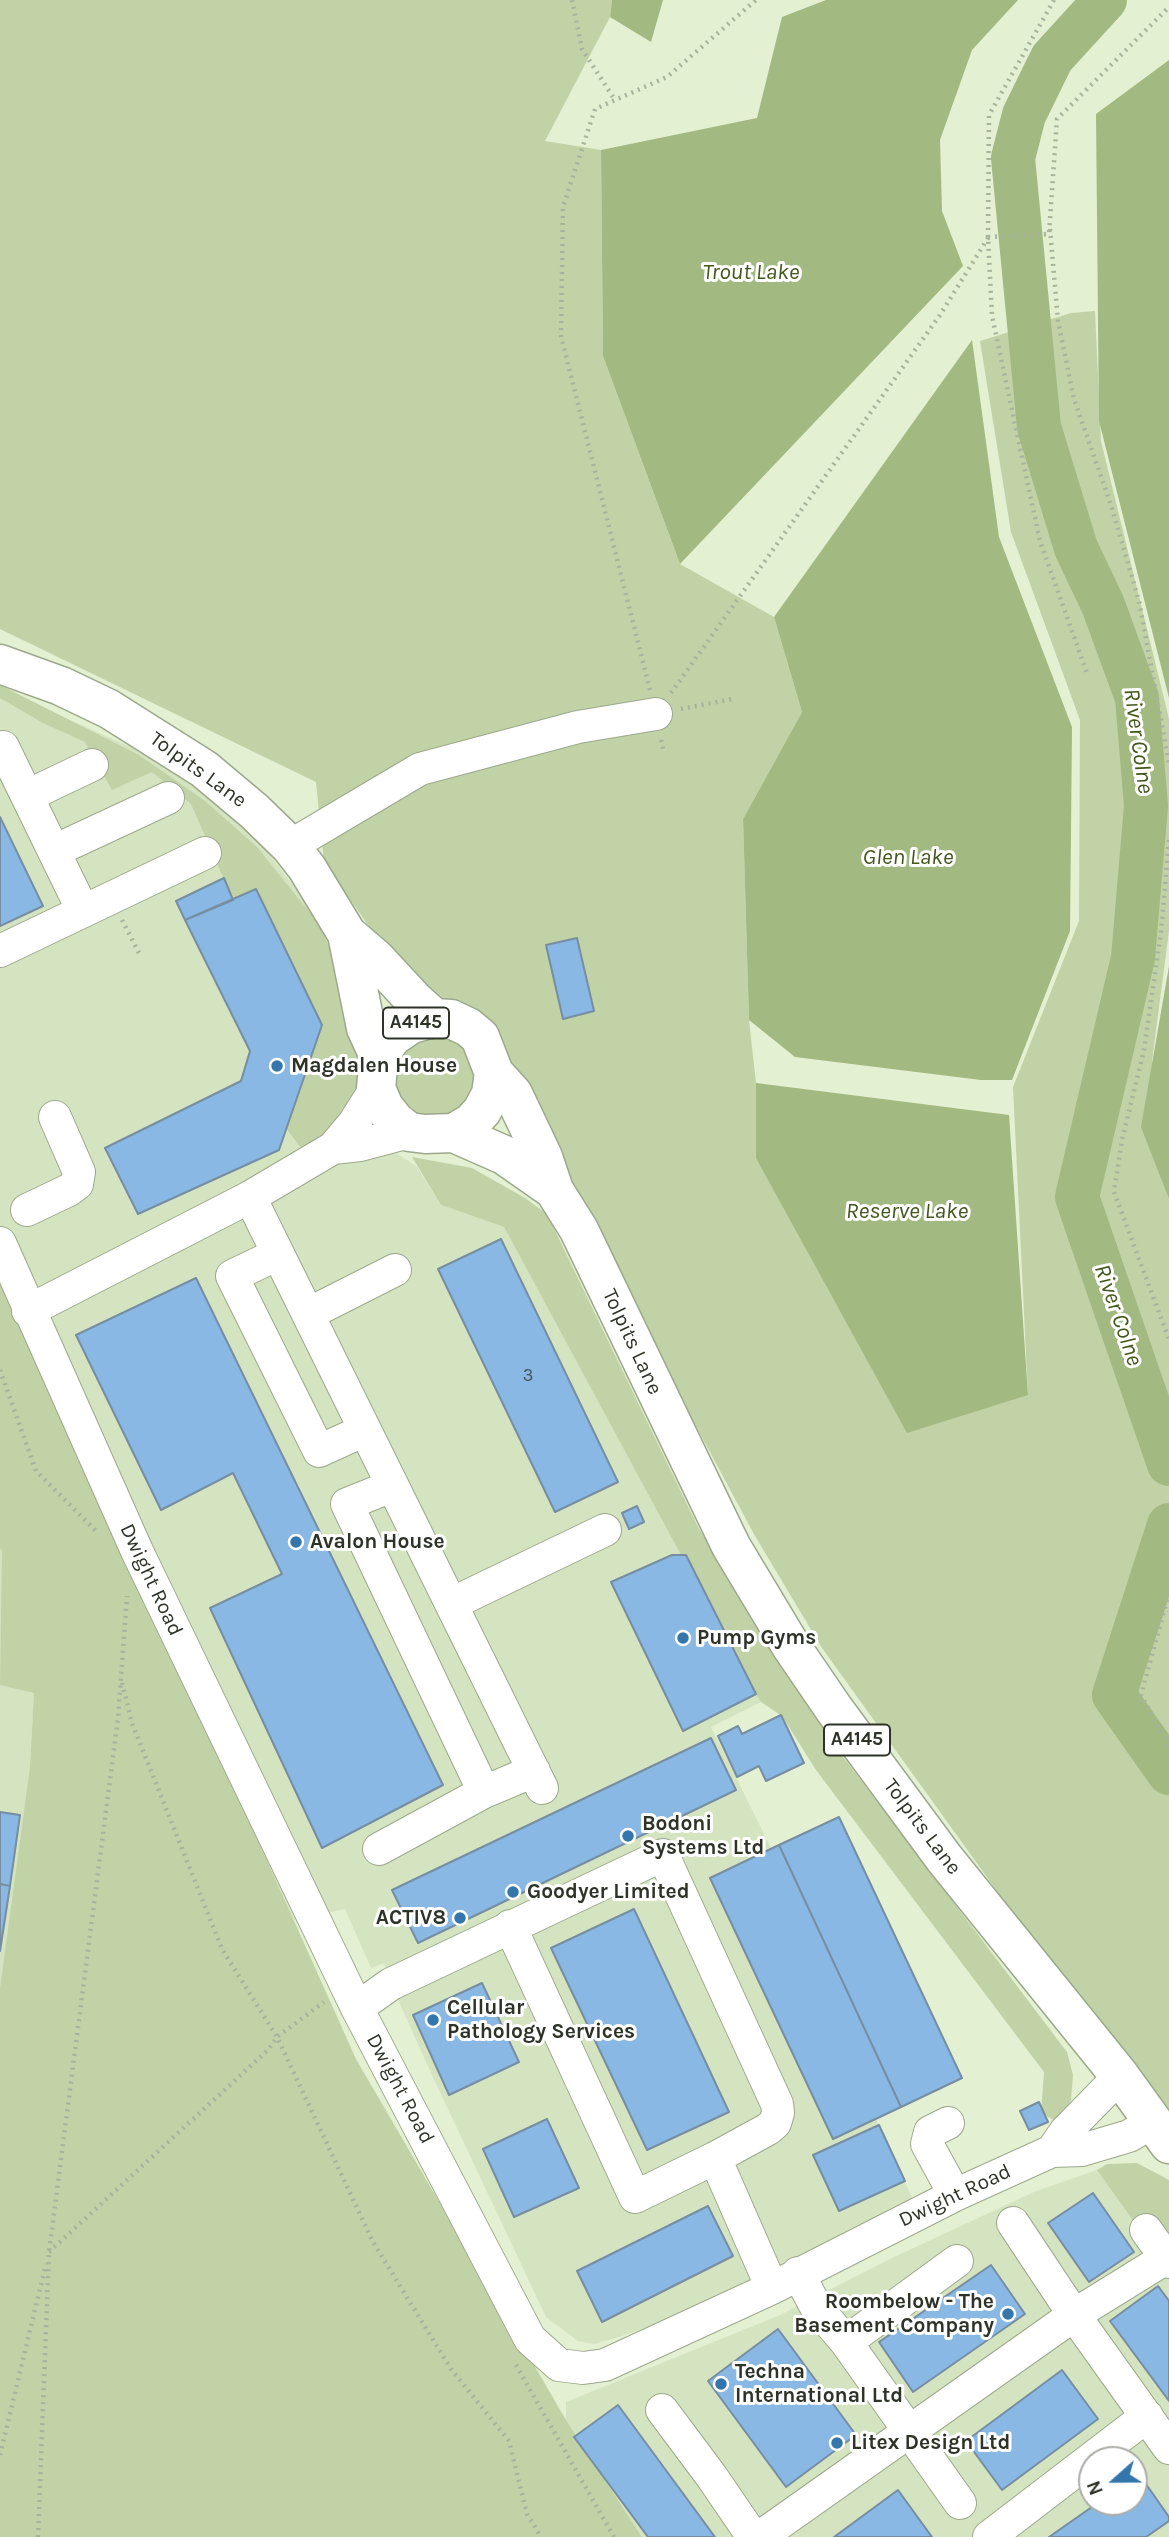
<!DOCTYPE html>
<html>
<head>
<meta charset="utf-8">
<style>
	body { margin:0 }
	#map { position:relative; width:1169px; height:2537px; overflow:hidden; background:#e3f0d2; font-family:Karla,sans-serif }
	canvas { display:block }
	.north { position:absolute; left:1078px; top:2446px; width:70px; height:70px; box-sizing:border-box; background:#fff; border:2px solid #abada9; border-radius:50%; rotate:249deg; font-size:19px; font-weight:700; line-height:28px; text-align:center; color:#2e3328 }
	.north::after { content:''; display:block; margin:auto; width:24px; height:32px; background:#3475ac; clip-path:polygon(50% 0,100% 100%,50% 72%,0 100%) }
</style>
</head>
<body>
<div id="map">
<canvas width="1169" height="2537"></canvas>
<div class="north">N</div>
</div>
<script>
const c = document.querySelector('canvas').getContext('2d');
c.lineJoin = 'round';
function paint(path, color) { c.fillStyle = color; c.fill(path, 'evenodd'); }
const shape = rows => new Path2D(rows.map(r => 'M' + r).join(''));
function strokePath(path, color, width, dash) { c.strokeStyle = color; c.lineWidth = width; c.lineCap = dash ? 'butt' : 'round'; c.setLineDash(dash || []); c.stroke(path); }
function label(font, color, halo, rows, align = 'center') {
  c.font = font + ' Karla,sans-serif'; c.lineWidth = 6; c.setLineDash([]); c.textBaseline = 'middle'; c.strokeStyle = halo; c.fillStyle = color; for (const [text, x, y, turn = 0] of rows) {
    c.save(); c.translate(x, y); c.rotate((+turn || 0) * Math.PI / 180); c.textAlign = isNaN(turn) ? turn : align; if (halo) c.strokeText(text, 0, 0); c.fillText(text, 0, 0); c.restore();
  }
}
paint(shape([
	[0,689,167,763,262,845,313,912,343,976,357,1036,359,1089,370,1135,417,1167,441,1205,504,1227,761,1702,711,1727,771,1848,779,1845,876,2119,918,2211,727,2298,622,2336,594,2344,578,2341,546,2317,431,2073,391,1984,384,1963,371,1968,345,1909,294,1920,0,1265],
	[0,1499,38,1622,30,1766,0,1990],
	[1097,2170,1169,2271,1169,2537,642,2537,566,2420,566,2402,780,2315,892,2258,1036,2191],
	[1092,2460,1134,2460,1134,2502,1092,2502]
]), '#d5e4c0');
paint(shape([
	[0,0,612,0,610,17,545,141,601,150,603,356,680,564,774,617,802,712,743,819,749,1020,756,1083,756,1158,1028,1395,1013,1087,1079,921,1080,720,1011,532,980,341,1071,313,1095,311,1101,441,1169,719,1169,931,1152,1061,1166,1190,1169,1200,1169,2130,822,1648,755,1536,514,1087,396,965,324,862,316,782,0,629],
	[0,685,139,755,205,801,257,847,319,924,334,958,357,1038,357,1084,351,1110,307,1156,286,1128,322,1025,256,889,233,900,191,804,152,772,112,790,85,742,43,723,0,698],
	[444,1033,467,1047,478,1072,472,1098,451,1116,425,1117,412,1111,401,1101,395,1088,396,1059,403,1047],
	[412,1157,472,1168,525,1198,547,1214,698,1527,784,1669,834,1745,1067,2052,1073,2075,1071,2100,1059,2123,1041,2113,1044,2072,816,1770,782,1716,761,1702,756,1694,504,1227,441,1205],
	[0,1265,356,2059,566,2420,642,2537,0,2537,0,1988,30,1766,34,1693,0,1685,2,1550,0,1549],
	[1137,2163,1169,2180,1169,2271,1097,2170,1107,2164]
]), '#c0d2a6');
paint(shape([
	[612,0,663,0,651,42,610,17],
	[826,0,1018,0,972,50,940,140,942,211,963,266,680,564,603,356,601,150,757,118,782,17],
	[1169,60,1169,698,1099,421,1096,114],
	[972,340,999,537,1072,727,1070,931,1012,1080,981,1080,795,1057,749,1020,743,819,802,712,774,617],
	[1169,966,1169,1199,1141,1127],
	[756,1083,1009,1115,1028,1395,907,1433,756,1158]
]), '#a2b981');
strokePath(shape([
	[1105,0,1052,58,1024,115,1013,158,1039,427,1076,548,1103,605,1137,698,1146,806,1133,958,1077,1197,1169,1464],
	[1169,1525,1114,1695,1169,1773]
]), '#a2b981', 44);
const building = shape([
	[0,817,43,906,0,926,0,817],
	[224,878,233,900,185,920,176,901,224,878],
	[256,889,322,1025,279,1150,138,1214,105,1148,241,1081,250,1051,185,920,256,889],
	[577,938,594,1011,563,1019,546,945,577,938],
	[501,1239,618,1482,555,1512,438,1269,501,1239],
	[196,1278,443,1785,322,1848,210,1608,282,1574,233,1473,161,1510,76,1335,196,1278],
	[637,1506,644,1522,629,1529,622,1513,637,1506],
	[672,1555,686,1555,756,1694,683,1731,611,1582,672,1555],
	[781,1715,804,1763,766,1781,759,1766,737,1777,718,1736,738,1726,742,1734,781,1715],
	[711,1738,736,1790,418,1943,392,1890,711,1738],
	[0,1812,20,1815,10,1886,0,1884,0,1812],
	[839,1817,962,2078,901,2107,779,1845,839,1817],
	[779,1845,901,2107,833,2139,710,1878,779,1845],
	[0,1884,10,1886,0,1951,0,1884],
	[634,1909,729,2112,647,2150,551,1948,634,1909],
	[482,1983,519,2062,449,2095,413,2015,482,1983],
	[1039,2102,1048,2122,1029,2130,1020,2111,1039,2102],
	[547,2119,579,2188,514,2217,483,2149,547,2119],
	[879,2125,905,2181,839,2211,813,2155,879,2125],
	[1093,2193,1134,2252,1089,2282,1048,2223,1093,2193],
	[708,2206,733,2256,602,2322,577,2271,708,2206],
	[991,2265,1025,2314,913,2392,879,2342,991,2265],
	[1158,2286,1169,2301,1169,2401,1110,2321,1158,2286],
	[778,2329,856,2435,786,2487,708,2381,778,2329],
	[1062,2370,1098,2419,1002,2490,966,2441,1062,2370],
	[618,2405,715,2537,648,2537,574,2437,618,2405],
	[1139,2474,1169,2517,1169,2521,1146,2537,1049,2537,1099,2502,1134,2502,1134,2477,1139,2474],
	[898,2490,932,2537,834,2537,898,2490]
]);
paint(building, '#88b8e3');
strokePath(building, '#768da2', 2);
const minor = shape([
	[3,747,83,911],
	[27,796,92,765],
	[290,846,420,769,578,727,656,714],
	[54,851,168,798],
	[0,951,205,853],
	[333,1148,360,1145,409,1132],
	[250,1197,542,1788],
	[27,1210,69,1190,77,1184,79,1172,55,1117],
	[0,1243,137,1551,357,2008,530,2339,559,2365,583,2368,605,2365,772,2288,955,2195,1052,2151,1082,2150,1129,2136,1153,2122],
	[278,1254,232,1276,319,1451,365,1430],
	[28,1311,250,1197,333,1148,354,1123,376,1088],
	[308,1314,395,1270],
	[392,1486,347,1504,484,1792],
	[451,1604,605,1530],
	[379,1849,484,1792,534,1771],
	[510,1926,635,2197,715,2158,772,2288],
	[357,2008,391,1984,663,1855,777,2104,778,2113,775,2123,768,2129,715,2158],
	[948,2123,930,2132,927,2144,955,2195],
	[1052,2151,1065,2132,1120,2076],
	[1146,2230,1166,2258],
	[1169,2262,1166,2258,1074,2315,1169,2448],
	[798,2273,816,2307,846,2342,960,2503],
	[846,2342,957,2261],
	[662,2410,712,2477,753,2537],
	[760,2537,1074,2315,1013,2223],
	[989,2537,1147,2416]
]);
const major = shape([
	[0,664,61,686,109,709,204,769,254,811,290,846,307,868,347,934,376,959,415,1001,434,1018],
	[347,934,366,1028,379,1056],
	[494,1073,513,1094,543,1157,554,1190,579,1230,731,1546,791,1646,834,1709,944,1858,1120,2076,1169,2144],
	[454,1133,471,1123,482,1111,491,1094,494,1073,480,1037,468,1027,451,1019,434,1018,411,1024,392,1037,379,1056,376,1088,384,1107,395,1121,409,1132,425,1134,454,1133,504,1155,554,1190]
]);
strokePath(minor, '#9ca88c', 34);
strokePath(major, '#9ca88c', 41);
strokePath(shape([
	[572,0,582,49,615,100],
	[1054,0,989,115,988,237,992,316,1040,541,1088,676],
	[1050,229,1058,321,1074,399,1111,505,1139,601,1169,763],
	[988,237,1049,234,1057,119,1169,7],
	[650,690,561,336,563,207,595,109,667,77,756,0],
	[671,693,940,315,988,238],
	[681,709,732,699],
	[661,740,664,753],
	[1169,840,1161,932,1144,1050,1122,1140,1114,1192,1169,1339],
	[122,920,139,953],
	[0,1370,36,1471,98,1533],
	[1169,1593,1141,1695,1169,1746],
	[122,1683,132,1723,222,1949,277,2037,373,2242,451,2369,509,2441,527,2514,541,2537],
	[49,2252,269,2049,277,2037,324,2002],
	[516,2365,614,2537],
	[0,2455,46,2264],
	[38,2537,49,2252,118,1718,127,1596]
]), '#a8b39b', 4.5, [2, 5]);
strokePath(minor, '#fff', 32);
strokePath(major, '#fff', 38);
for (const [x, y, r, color] of [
	[277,1066,7,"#3475ac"],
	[296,1542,7,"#3475ac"],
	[683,1638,7,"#3475ac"],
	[628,1836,7,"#3475ac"],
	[513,1892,7,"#3475ac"],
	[460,1918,7,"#3475ac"],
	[433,2020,7,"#3475ac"],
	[1008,2314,7,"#3475ac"],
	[721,2384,7,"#3475ac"],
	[837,2443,7,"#3475ac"]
]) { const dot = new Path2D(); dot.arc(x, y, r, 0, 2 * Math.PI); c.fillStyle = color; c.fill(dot); strokePath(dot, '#fff', 2.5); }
label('18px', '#445457', null, [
	["3",528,1376]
]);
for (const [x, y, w] of [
	[416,1023,66],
	[857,1740,66]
]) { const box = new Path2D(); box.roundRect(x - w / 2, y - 15.5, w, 31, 5); c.fillStyle = '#fff'; c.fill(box); strokePath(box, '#2e3328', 2); }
label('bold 19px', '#2e3328', null, [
	["A4145",416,1023],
	["A4145",857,1740]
]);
label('21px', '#2e3328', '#fff', [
	["Tolpits Lane",198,770,36],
	["Tolpits Lane",632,1342,65],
	["Dwight Road",151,1580,65],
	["Tolpits Lane",922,1827,53],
	["Dwight Road",400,2089,62],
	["Dwight Road",955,2196,-25]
]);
label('bold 21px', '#2e3328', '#fff', [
	["Magdalen House",291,1066],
	["Avalon House",310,1542],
	["Pump Gyms",697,1638],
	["Bodoni",642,1824],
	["Systems Ltd",642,1848],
	["Goodyer Limited",527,1892],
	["ACTIV8",446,1918,"right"],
	["Cellular",447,2008],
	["Pathology Services",447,2032],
	["Roombelow - The",994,2302,"right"],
	["Basement Company",994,2326,"right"],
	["Techna",735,2372],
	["International Ltd",735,2396],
	["Litex Design Ltd",851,2443]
], 'left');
label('italic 23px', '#42571b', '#fff', [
	["Trout Lake",751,272],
	["River Colne",1138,741,82],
	["Glen Lake",908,857],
	["Reserve Lake",907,1211],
	["River Colne",1118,1315,71]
]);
</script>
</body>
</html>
